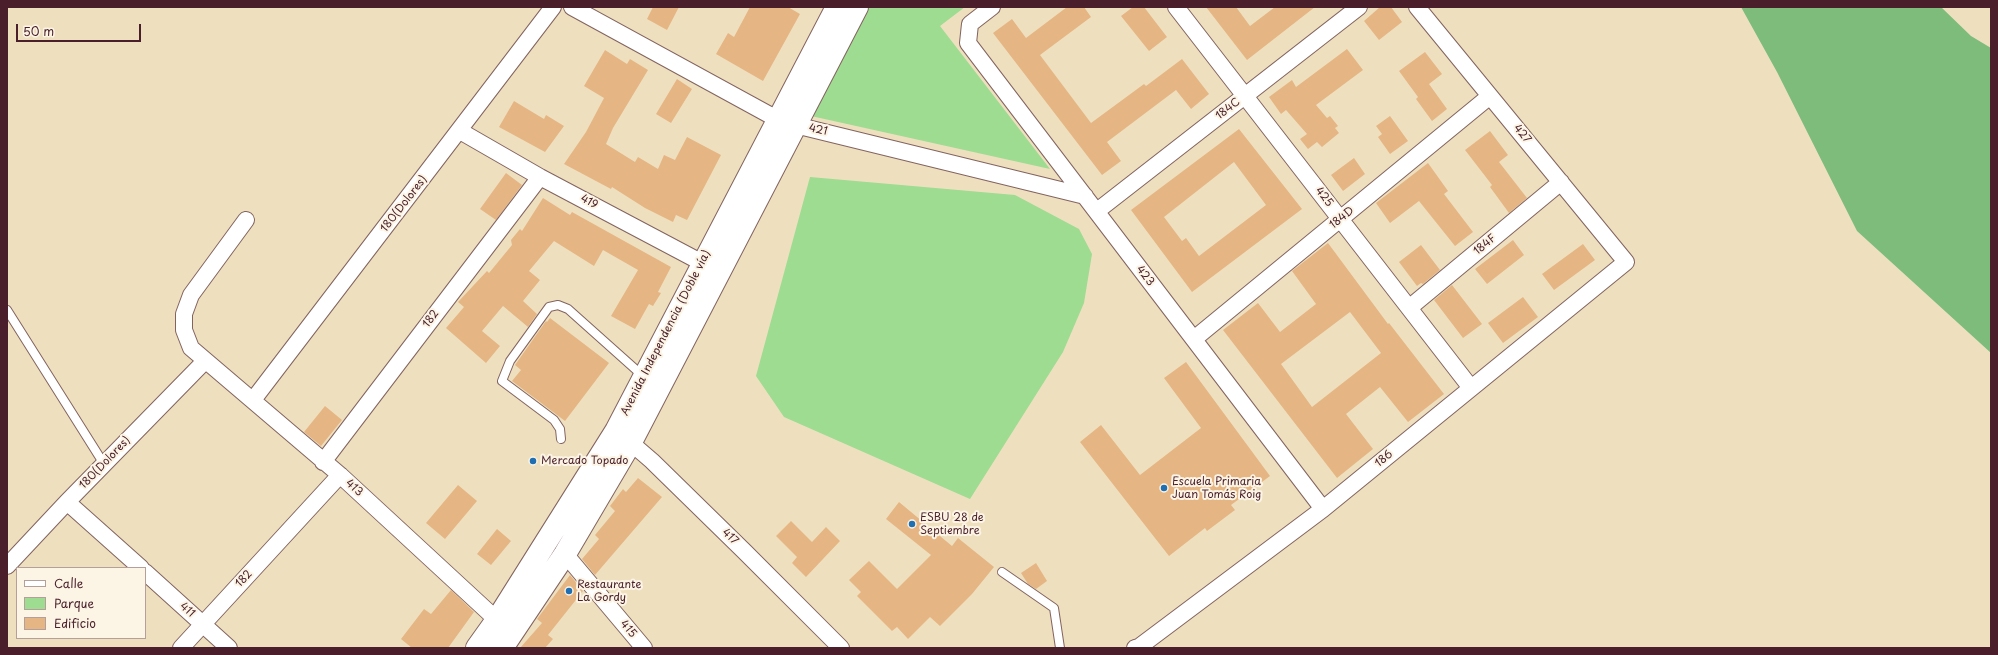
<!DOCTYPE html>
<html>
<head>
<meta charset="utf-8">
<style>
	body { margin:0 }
	#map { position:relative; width:1998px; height:655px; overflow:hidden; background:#eee0bf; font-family:"Playpen Sans",sans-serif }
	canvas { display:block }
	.frame { position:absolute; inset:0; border:8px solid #4a1f2b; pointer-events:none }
	.legend { position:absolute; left:16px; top:567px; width:130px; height:72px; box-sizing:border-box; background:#fcf5e5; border:1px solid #b59f9b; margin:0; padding:5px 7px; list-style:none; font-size:12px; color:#4a1f2b }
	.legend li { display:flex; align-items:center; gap:8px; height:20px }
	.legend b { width:20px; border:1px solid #b59f9b }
	.scale { position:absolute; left:16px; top:24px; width:125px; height:18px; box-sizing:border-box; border:2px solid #4a1f2b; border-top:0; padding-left:5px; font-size:12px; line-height:14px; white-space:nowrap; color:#4a1f2b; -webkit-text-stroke:3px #fcf5e5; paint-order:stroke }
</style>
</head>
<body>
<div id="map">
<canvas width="1998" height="655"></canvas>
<div class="frame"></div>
<ul class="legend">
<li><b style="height:5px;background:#fff"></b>Calle</li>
<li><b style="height:11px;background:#9ddc91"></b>Parque</li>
<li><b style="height:11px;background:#e6b584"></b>Edificio</li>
</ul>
<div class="scale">50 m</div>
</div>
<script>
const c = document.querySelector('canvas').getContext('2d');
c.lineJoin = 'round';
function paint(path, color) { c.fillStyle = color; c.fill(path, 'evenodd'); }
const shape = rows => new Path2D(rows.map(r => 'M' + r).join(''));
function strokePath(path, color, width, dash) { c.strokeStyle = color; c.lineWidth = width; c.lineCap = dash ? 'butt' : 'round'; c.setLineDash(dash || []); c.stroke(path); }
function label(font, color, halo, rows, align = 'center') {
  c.font = font + ' "Playpen Sans",sans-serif'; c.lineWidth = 4; c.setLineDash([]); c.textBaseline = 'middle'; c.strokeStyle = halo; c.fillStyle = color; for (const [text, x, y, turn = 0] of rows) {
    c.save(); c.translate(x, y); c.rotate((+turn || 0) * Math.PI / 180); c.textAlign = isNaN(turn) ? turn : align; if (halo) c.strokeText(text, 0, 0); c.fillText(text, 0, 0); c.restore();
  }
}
paint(shape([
	[869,7,965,7,940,26,1050,169,811,116],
	[810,177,1015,195,1079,229,1092,254,1084,303,1063,352,970,499,784,417,756,376]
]), '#9ddc91');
paint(shape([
	[1741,7,1941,7,1971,36,1991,48,1991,353,1857,231,1777,72]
]), '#7ebc7b');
paint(shape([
	[653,7,679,7,667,30,647,19],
	[750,7,788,7,800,14,763,81,716,54,728,33,734,37],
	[1067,7,1084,7,1091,17,1040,55,1091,123,1144,84,1146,86,1182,59,1209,94,1191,109,1176,90,1107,142,1121,161,1102,175,993,33,1012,19,1026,38],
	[1133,7,1144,7,1167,37,1149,51,1121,16],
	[1206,7,1236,7,1250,26,1275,7,1315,7,1247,60],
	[1380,7,1391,7,1402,22,1379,40,1364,21],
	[1347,49,1363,70,1316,105,1327,118,1330,116,1338,126,1335,128,1339,133,1322,147,1317,142,1308,149,1300,139,1307,134,1286,110,1281,114,1269,97,1292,80,1296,87],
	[605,50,627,64,630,59,648,70,613,128,606,144,635,162,638,157,658,169,664,155,675,160,687,137,721,155,687,220,676,215,673,222,645,208,612,187,611,189,564,164,586,132,604,98,584,86],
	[1425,52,1442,74,1429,84,1447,109,1432,121,1416,99,1418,97,1399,71],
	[677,79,692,89,671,123,656,114],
	[514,101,544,119,546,115,564,126,545,152,499,127],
	[1390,116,1408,141,1390,154,1378,137,1382,134,1376,126],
	[1239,129,1302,209,1192,292,1131,210],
	[1234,162,1266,205,1199,256,1186,238,1182,241,1164,217],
	[1490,131,1508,155,1499,162,1527,198,1509,213,1490,187,1492,185,1465,150],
	[1354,158,1365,174,1343,191,1331,175],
	[1428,163,1448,191,1444,194,1473,232,1455,246,1419,201,1390,223,1376,203],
	[506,173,522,185,496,220,480,209],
	[543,198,570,215,572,212,671,267,658,292,661,293,653,306,649,304,635,329,611,316,638,270,603,250,594,266,554,241,529,271,540,280,523,301,537,314,528,327,503,306,482,331,500,346,486,363,446,328,464,307,458,302,487,271,489,273,512,245,511,240,520,229,522,231],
	[1513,240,1524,255,1487,284,1475,269],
	[1328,243,1388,324,1389,323,1444,394,1408,422,1380,387,1346,414,1373,449,1337,478,1223,330,1258,303,1280,332,1316,304,1292,271],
	[1350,312,1381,353,1312,407,1281,364],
	[1583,244,1595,260,1554,290,1542,274],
	[1421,245,1440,270,1423,284,1421,283,1417,286,1399,262],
	[1452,285,1482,324,1463,338,1434,300],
	[1523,297,1538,317,1503,343,1488,323],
	[550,318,609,363,565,421,512,381,521,370,515,365,546,321,547,322],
	[1186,362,1270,476,1231,505,1235,510,1207,531,1205,528,1169,556,1080,442,1101,425,1140,475,1201,428,1164,378],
	[325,406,342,420,321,446,304,432],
	[638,478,662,497,595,575,582,559,599,539,595,535,615,511,610,506,623,489,626,492],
	[458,485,477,501,445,539,426,523],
	[899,502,952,546,958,538,994,567,972,594,940,626,930,617,908,639,897,627,892,631,857,596,861,592,849,580,869,561,897,589,931,555,886,519],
	[791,521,812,542,826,527,840,541,806,577,792,563,797,557,776,536],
	[497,529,511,541,491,565,477,554],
	[1036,563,1047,581,1036,589,1028,584,1021,573],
	[570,575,583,591,548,635,553,639,545,648,520,648,542,623,537,619],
	[451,590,474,612,448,648,412,648,401,639,424,609,431,614]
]), '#e6b584');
const service = shape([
	[7,310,104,464],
	[561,439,560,429,554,420,502,381,510,361,549,307,558,305,568,309,643,376],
	[1002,572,1054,608,1060,648]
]);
const minor = shape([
	[572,7,777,119,795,125,1085,196],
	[992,7,970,24,968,43,1323,509],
	[1176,7,1471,388],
	[460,131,540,177,712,268],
	[1097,211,1359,7],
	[246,220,191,295,184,314,184,330,191,348,340,475,497,620],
	[1409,308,1561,182],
	[1194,339,1490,96],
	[253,400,553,7],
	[623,436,652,461,744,551,841,648],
	[323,462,540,177],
	[67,502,141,568],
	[565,554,644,648],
	[7,566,67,502,205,361],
	[145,572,229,648],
	[181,648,340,475],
	[1135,648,1139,647,1323,509,1626,262,1417,7]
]);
const primary = shape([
	[477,648,497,620,616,431,837,7],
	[502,648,565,554,631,442,857,7]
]);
strokePath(service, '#83635f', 10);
strokePath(minor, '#83635f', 18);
strokePath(primary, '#83635f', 24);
strokePath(service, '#fff', 8);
strokePath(minor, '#fff', 16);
strokePath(primary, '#fff', 22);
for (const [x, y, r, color] of [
	[533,461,4,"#1f6fb2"],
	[1164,488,4,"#1f6fb2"],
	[912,524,4,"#1f6fb2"],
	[569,591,4,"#1f6fb2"]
]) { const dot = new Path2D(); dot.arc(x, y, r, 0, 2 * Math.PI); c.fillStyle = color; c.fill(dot); strokePath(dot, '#fcf5e5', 1.5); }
label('11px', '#4a1f2b', '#fcf5e5', [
	["184C",1228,109,-38],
	["421",818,130,12],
	["427",1522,134,51],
	["425",1324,197,52],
	["419",589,202,28],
	["180(Dolores)",404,204,-52],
	["184D",1342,218,-39],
	["184F",1485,245,-40],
	["423",1145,276,53],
	["182",431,319,-53],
	["Avenida Independencia (Doble vía)",666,333,-63],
	["186",1384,459,-39],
	["180(Dolores)",105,463,-46],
	["413",354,488,43],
	["417",730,537,44],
	["182",244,579,-47],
	["411",187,610,42],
	["415",628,629,50]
]);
label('11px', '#4a1f2b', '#fcf5e5', [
	["Mercado Topado",541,461],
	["Escuela Primaria",1172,482],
	["Juan Tomás Roig",1172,495],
	["ESBU 28 de",920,518],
	["Septiembre",920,531],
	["Restaurante",577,585],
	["La Gordy",577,598]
], 'left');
</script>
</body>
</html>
